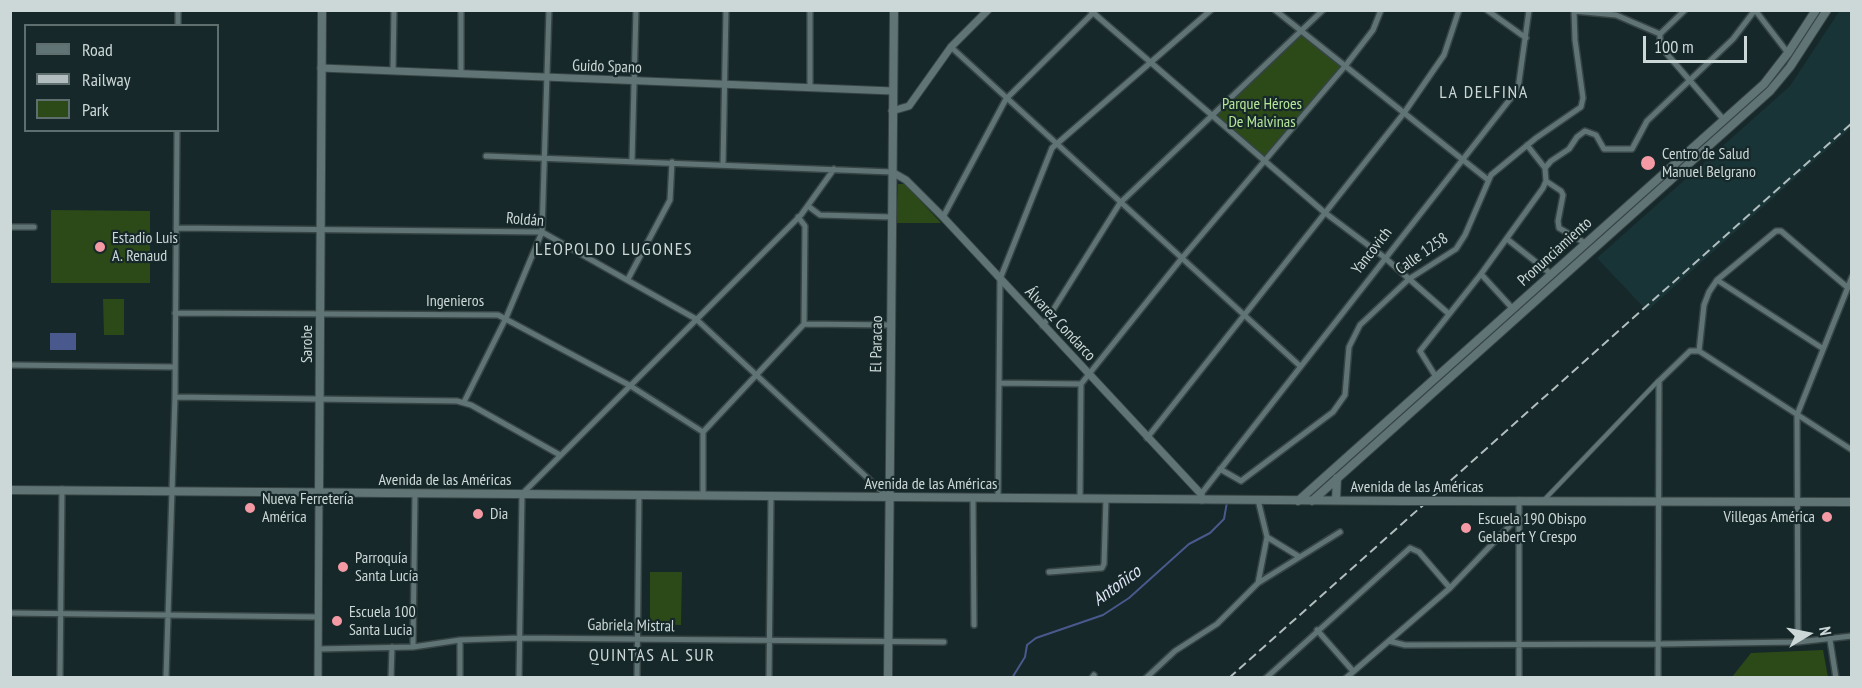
<!DOCTYPE html>
<html>
<head>
<meta charset="utf-8">
<style>
	body { margin:0 }
	#map { position:relative; width:1862px; height:688px; overflow:hidden; background:#162829; font-family:"PT Sans Narrow",sans-serif }
	canvas { display:block }
	.frame { position:absolute; inset:0; border:12px solid #ccd7d8; pointer-events:none }
	.legend { position:absolute; left:24px; top:24px; width:195px; height:108px; box-sizing:border-box; background:#162829; border:2px solid #5f6e6f; margin:0; padding:8px 10px; list-style:none; font-size:18px; color:#ccd7d8 }
	.legend li { display:flex; align-items:center; gap:12px; height:30px }
	.legend b { width:30px; border:2px solid #5f6e6f }
	.north { position:absolute; left:1778px; top:604px; width:60px; height:60px; -webkit-text-stroke:4px #162829; paint-order:stroke; rotate:80deg; font-size:16px; font-weight:700; line-height:24px; text-align:center; color:#ccd7d8 }
	.north::after { content:''; display:block; margin:auto; width:21px; height:27px; background:#ccd7d8; clip-path:polygon(50% 0,100% 100%,50% 72%,0 100%) }
	.scale { position:absolute; left:1643px; top:36px; width:104px; height:27px; box-sizing:border-box; border:3px solid #ccd7d8; border-top:0; padding-left:8px; font-size:18px; line-height:21px; white-space:nowrap; color:#ccd7d8; -webkit-text-stroke:4px #162829; paint-order:stroke }
</style>
</head>
<body>
<div id="map">
<canvas width="1862" height="688"></canvas>
<div class="frame"></div>
<ul class="legend">
<li><b style="height:8px;background:#607475"></b>Road</li>
<li><b style="height:8px;background:#b1bdbe"></b>Railway</li>
<li><b style="height:16px;background:#2c4a17"></b>Park</li>
</ul>
<div class="north">N</div>
<div class="scale">100 m</div>
</div>
<script>
const c = document.querySelector('canvas').getContext('2d');
c.lineJoin = 'round';
function paint(path, color) { c.fillStyle = color; c.fill(path, 'evenodd'); }
const shape = rows => new Path2D(rows.map(r => 'M' + r).join(''));
function strokePath(path, color, width, dash) { c.strokeStyle = color; c.lineWidth = width; c.lineCap = dash ? 'butt' : 'round'; c.setLineDash(dash || []); c.stroke(path); }
function label(font, color, halo, rows, align = 'center') {
  c.font = font + ' "PT Sans Narrow",sans-serif'; c.lineWidth = 4.5; c.setLineDash([]); c.textBaseline = 'middle'; c.strokeStyle = halo; c.fillStyle = color; for (const [text, x, y, turn = 0] of rows) {
    c.save(); c.translate(x, y); c.rotate((+turn || 0) * Math.PI / 180); c.textAlign = isNaN(turn) ? turn : align; if (halo) c.strokeText(text, 0, 0); c.fillText(text, 0, 0); c.restore();
  }
}
paint(shape([
	[1840,10,1851,11,1851,128,1647,311,1597,258,1790,86]
]), '#193436');
paint(shape([
	[1301,31,1346,65,1266,160,1213,115],
	[898,184,905,184,941,223,896,223],
	[51,210,150,211,150,283,51,283],
	[103,299,124,299,124,335,104,335],
	[650,572,682,572,681,625,650,624],
	[1823,650,1828,677,1732,677,1751,653]
]), '#2c4a17');
paint(shape([
	[50,333,76,333,76,350,50,350]
]), '#49598d');
strokePath(shape([
	[1012,678,1025,657,1027,645,1036,638,1103,615,1129,598,1189,544,1210,533,1224,519,1227,502]
]), '#49598d', 2);
const pedestrian = shape([
	[1545,499,1658,381]
]);
const minor = shape([
	[1090,10,1324,212,1384,257,1449,314],
	[1275,10,1487,179],
	[1487,10,1526,38],
	[1685,10,1660,34,1660,46,1724,120],
	[178,26,178,10],
	[951,47,1300,366],
	[393,71,394,10],
	[461,74,461,10],
	[810,88,810,10],
	[486,156,892,172],
	[632,160,636,10],
	[723,164,726,10],
	[1545,168,1551,161,1569,149,1577,137,1585,131,1596,135,1604,149,1632,149,1647,121,1733,39,1755,10,1788,53],
	[1546,181,1561,191,1563,195,1558,221,1559,228,1585,243],
	[808,206,820,215,891,217],
	[798,217,805,226,804,324],
	[943,217,1006,99,1095,11],
	[10,227,34,227],
	[177,228,542,232,696,319,888,497],
	[1507,239,1551,274],
	[628,279,670,200,672,162],
	[1717,280,1822,348],
	[1513,309,1481,274,1543,188,1546,181,1545,168,1527,145],
	[175,313,498,315,629,385,703,432],
	[804,324,891,325],
	[1043,326,1120,203,1323,10],
	[1699,351,1704,305,1709,292,1717,280,1776,231,1781,231,1847,287],
	[10,365,175,367],
	[1436,377,1420,351,1481,274],
	[999,383,1081,384,1182,258,1346,65,1373,30,1381,10],
	[175,397,457,401,471,405,560,455],
	[464,402,506,318,542,232,549,10],
	[1147,438,1404,113,1444,55,1459,10],
	[1220,469,1241,481,1333,412,1345,395,1349,347,1360,325,1409,279,1456,249,1465,235,1491,175,1536,138,1581,107,1583,98,1575,40,1574,11,1616,15,1660,34],
	[1201,494,1518,89,1529,10],
	[703,495,703,432,804,324],
	[973,497,974,625],
	[998,498,1000,279,1052,148,1211,10],
	[1080,498,1081,384],
	[1267,537,1298,556],
	[1049,572,1102,568,1104,564,1106,498],
	[1258,583,1340,532],
	[10,613,318,617],
	[1317,630,1353,671],
	[460,640,460,678],
	[1830,640,1836,678],
	[1389,641,1405,645,1659,644,1798,642,1852,636],
	[1798,642,1797,415,1852,277],
	[413,647,415,493],
	[318,649,413,647,460,640,520,638,944,642],
	[60,678,62,489],
	[166,678,175,397,177,130],
	[391,678,392,647],
	[519,678,522,494,801,215,834,169],
	[637,678,639,495],
	[769,678,771,496],
	[1092,678,1094,675],
	[1146,678,1175,651,1217,624,1258,583,1267,537,1258,500],
	[1266,678,1410,548,1419,552,1450,588],
	[1346,678,1450,588,1519,516],
	[1519,678,1519,500],
	[1658,678,1659,381,1690,351,1699,351,1852,450]
]);
const tertiary = shape([
	[321,68,893,91],
	[892,111,909,106,951,47,988,10],
	[892,172,906,180,943,217,1201,494,1202,500],
	[318,678,319,492]
]);
const secondary = shape([
	[10,490,1403,501],
	[319,492,322,10],
	[1336,500,1337,478],
	[1298,501,1764,84,1788,53,1816,10],
	[1312,501,1770,91,1790,67,1827,10],
	[1438,501,1852,502],
	[888,678,894,10]
]);
strokePath(pedestrian, '#374445', 6);
strokePath(minor, '#374445', 8);
strokePath(tertiary, '#374445', 9);
strokePath(secondary, '#374445', 10);
strokePath(pedestrian, '#607475', 4);
strokePath(minor, '#607475', 5);
strokePath(tertiary, '#607475', 7);
strokePath(secondary, '#607475', 8);
strokePath(shape([
	[1229,678,1852,123]
]), '#b1bdbe', 2, [9, 4.5]);
const secondaryBridge = shape([
	[1403,501,1438,501]
]);
strokePath(secondaryBridge, '#374445', 10, []);
strokePath(secondaryBridge, '#607475', 8);
for (const [x, y, r, color] of [
	[1648,163,8,"#f49aa4"],
	[100,247,6,"#f49aa4"],
	[250,508,6,"#f49aa4"],
	[478,514,6,"#f49aa4"],
	[1827,517,6,"#f49aa4"],
	[1466,528,6,"#f49aa4"],
	[343,567,6,"#f49aa4"],
	[337,621,6,"#f49aa4"]
]) { const dot = new Path2D(); dot.arc(x, y, r, 0, 2 * Math.PI); c.fillStyle = color; c.fill(dot); strokePath(dot, '#162829', 2); }
label('16px', '#ccd7d8', '#162829', [
	["Guido Spano",607,67,2],
	["Roldán",525,220,5],
	["Yancovich",1372,251,-52],
	["Pronunciamiento",1555,252,-42],
	["Calle 1258",1422,254,-35],
	["Ingenieros",455,301],
	["Álvarez Condarco",1060,324,47],
	["Sarobe",307,344,-90],
	["El Paracao",877,344,-89],
	["Avenida de las Américas",445,480],
	["Avenida de las Américas",931,484],
	["Avenida de las Américas",1417,487],
	["Gabriela Mistral",631,626,1]
]);
label('16px', '#b5e698', '#162829', [
	["Parque Héroes",1262,104],
	["De Malvinas",1262,122]
]);
label('16px', '#ccd7d8', '#162829', [
	["Centro de Salud",1662,154],
	["Manuel Belgrano",1662,172],
	["Estadio Luis",112,238],
	["A. Renaud",112,256],
	["Nueva Ferretería",262,499],
	["América",262,517],
	["Dia",490,514],
	["Villegas América",1815,517,"right"],
	["Escuela 190 Obispo",1478,519],
	["Gelabert Y Crespo",1478,537],
	["Parroquía",355,558],
	["Santa Lucía",355,576],
	["Escuela 100",349,612],
	["Santa Lucia",349,630]
], 'left');
c.letterSpacing = '1.5px';
label('18px', '#ccd7d8', '#162829', [
	["LA DELFINA",1484,93],
	["LEOPOLDO LUGONES",614,250],
	["QUINTAS AL SUR",652,656]
]);
c.letterSpacing = '0px';
label('italic 18px', '#dee4f5', '#162829', [
	["Antoñico",1117,586,-36]
]);
</script>
</body>
</html>
